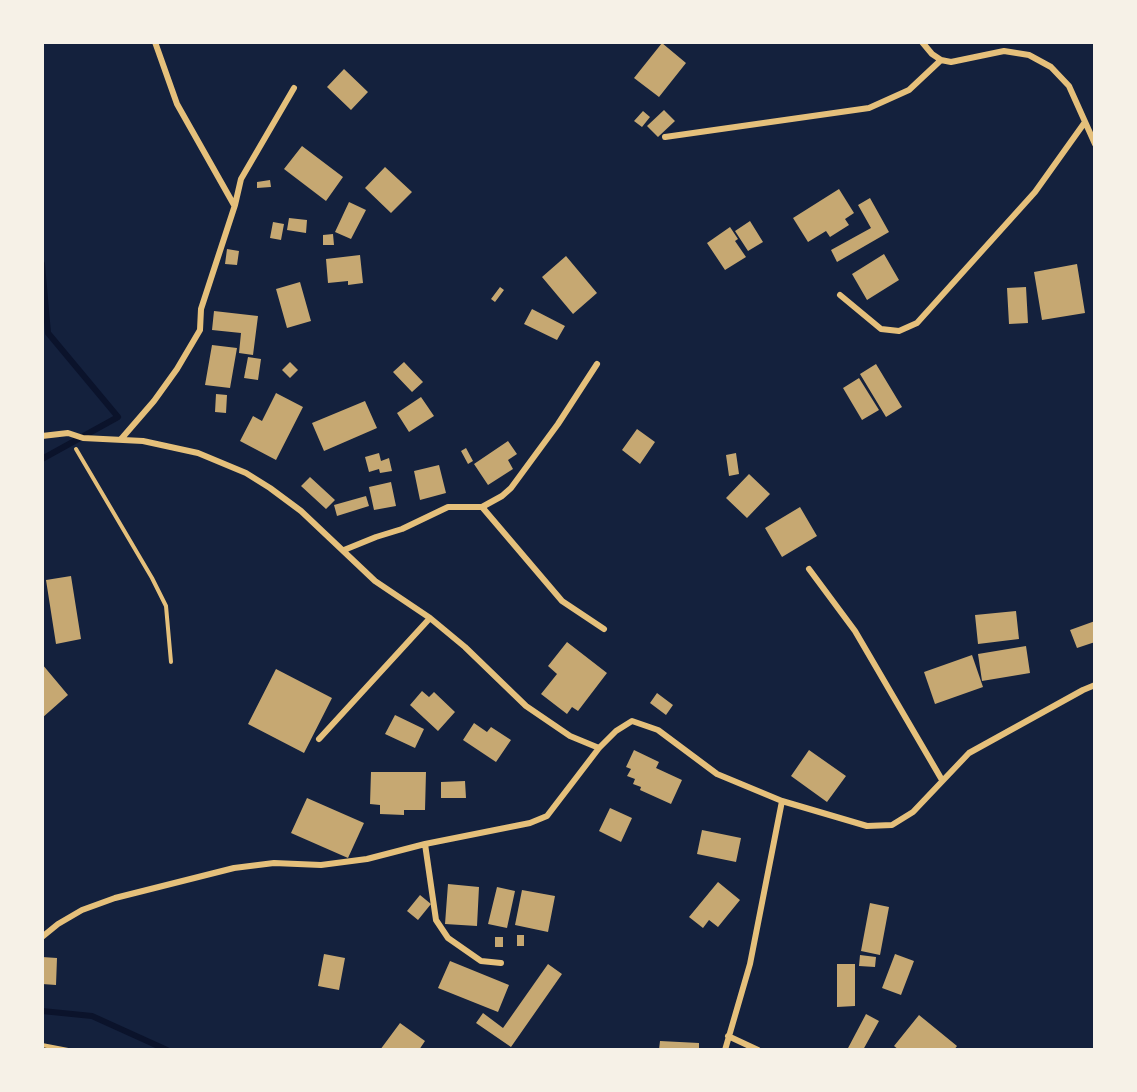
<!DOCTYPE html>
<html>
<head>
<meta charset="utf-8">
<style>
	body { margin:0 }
	#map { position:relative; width:1137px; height:1092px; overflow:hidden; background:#14213d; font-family:"Golos Text",sans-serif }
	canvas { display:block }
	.frame { position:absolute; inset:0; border:44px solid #f6f1e7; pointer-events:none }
</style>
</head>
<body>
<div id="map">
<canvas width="1137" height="1092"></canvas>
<div class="frame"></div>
</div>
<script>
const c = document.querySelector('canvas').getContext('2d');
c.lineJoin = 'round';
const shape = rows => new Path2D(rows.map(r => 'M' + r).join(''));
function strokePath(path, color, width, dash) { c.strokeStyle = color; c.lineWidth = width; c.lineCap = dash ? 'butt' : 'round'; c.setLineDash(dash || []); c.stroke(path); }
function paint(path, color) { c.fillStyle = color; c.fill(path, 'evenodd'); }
strokePath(shape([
	[42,264,48,333,118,417,42,459],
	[42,1011,92,1016,167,1050]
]), '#0b132b', 6);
paint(shape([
	[662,43,686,63,659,97,634,78],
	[344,69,368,92,351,110,327,87],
	[664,110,675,121,658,137,647,126],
	[643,111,650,117,642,127,634,121],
	[302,146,343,177,326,201,284,169],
	[385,167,412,192,391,213,365,188],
	[270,180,271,187,257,188,257,182],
	[839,189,854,213,845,219,849,225,830,237,826,231,808,242,793,218],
	[870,198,889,232,837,262,831,250,871,228,858,205],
	[349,202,366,210,351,239,335,232],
	[289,218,307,220,306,233,287,230],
	[750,221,763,242,748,251,735,231],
	[273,222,284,224,281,240,270,238],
	[730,227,738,239,735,241,746,257,725,270,707,243],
	[333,234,334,245,323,245,323,235],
	[227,249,239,251,237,265,225,264],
	[884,254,899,280,867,300,852,274],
	[360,255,363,283,348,285,348,281,328,283,326,259],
	[566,256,597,293,573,314,542,277],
	[1077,264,1085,313,1042,320,1034,272],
	[300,282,311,321,287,328,276,289],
	[500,287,504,290,495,302,491,299],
	[1026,287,1028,323,1009,324,1007,288],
	[532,309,565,326,557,340,524,324],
	[214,311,258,316,253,355,239,353,241,333,212,330],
	[212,345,237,348,230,388,205,385],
	[248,357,261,359,258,380,244,378],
	[290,362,298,370,290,378,282,370],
	[404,362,423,382,412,392,393,372],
	[876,364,902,407,886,417,860,374],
	[859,378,879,410,862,420,843,388],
	[276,393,303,407,276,460,240,441,253,416,262,421],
	[216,394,227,395,226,413,215,412],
	[421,397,434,416,409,432,397,413],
	[365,401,377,428,324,451,312,423],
	[637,429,655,442,640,464,622,450],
	[508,441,517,454,508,460,513,469,488,485,474,464],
	[466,448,473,461,468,464,461,451],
	[379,453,381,461,389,458,392,471,380,473,379,469,369,472,365,457],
	[736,453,739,474,729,476,726,455],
	[439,465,446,493,420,500,414,471],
	[749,474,770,494,747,518,726,498],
	[310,477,335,500,326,509,301,486],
	[391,482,396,506,374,510,369,487],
	[366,496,369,506,337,516,334,505],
	[800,507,817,536,782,557,765,528],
	[71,576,81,639,56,644,46,580],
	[1016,611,1019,639,978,644,975,615],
	[1095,621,1095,642,1077,648,1070,630],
	[567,642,607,673,578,711,572,707,567,714,541,694,557,674,548,666],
	[1026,646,1030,673,982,681,978,654],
	[972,655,983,687,935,704,924,672],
	[42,664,68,695,42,718],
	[276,669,332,698,304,753,248,724],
	[422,691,429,697,434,692,455,712,438,731,410,705],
	[657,693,673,705,666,715,650,703],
	[395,715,424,729,415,748,385,734],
	[474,723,487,732,491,727,511,740,496,762,463,740],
	[634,750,659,762,656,768,682,780,671,804,640,790,641,787,633,784,635,779,627,776,631,769,626,767],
	[809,750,846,776,827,802,791,776],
	[371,772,426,772,425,810,404,810,404,815,380,814,380,805,370,804],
	[465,781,466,798,441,798,441,782],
	[307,798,364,823,348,858,291,833],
	[610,808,632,818,621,842,599,831],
	[702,830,741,838,736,862,697,854],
	[718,882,740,900,718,927,709,920,703,928,689,917],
	[448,884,479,887,477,926,445,924],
	[497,887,515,891,507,928,488,924],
	[522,890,555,896,548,932,515,925],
	[420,895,431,904,418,920,407,911],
	[870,903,889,907,880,955,861,951],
	[517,935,524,935,524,946,517,946],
	[495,937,503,937,503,947,495,947],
	[324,954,345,958,339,990,318,986],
	[895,954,914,961,901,995,882,988],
	[860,955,876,957,875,967,859,966],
	[42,957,57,958,56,985,42,984],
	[450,961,509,985,498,1012,438,988],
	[548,964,562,974,511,1047,476,1023,483,1013,503,1028],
	[837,964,855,964,855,1006,837,1007],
	[866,1014,879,1021,863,1050,847,1050],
	[919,1015,957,1046,954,1050,899,1050,894,1046],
	[400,1023,425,1041,419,1050,380,1050],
	[660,1041,699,1043,699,1050,659,1050]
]), '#c6a872');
strokePath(shape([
	[76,449,152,578,166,606,171,662],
	[42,1045,68,1050]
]), '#e5c07b', 4);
strokePath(shape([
	[155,42,177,104,234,205],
	[922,42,932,54,941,60,951,62,1004,51,1029,55,1051,67,1069,86,1095,144],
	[665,137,869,108,909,90,941,60],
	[840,295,881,329,899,331,917,323,1035,192,1085,122],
	[42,436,68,433,83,438,143,441,198,453,246,473,270,488,301,511,375,581,430,618,465,647,526,706,570,736,599,748],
	[122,438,154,401,177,369,200,330,201,309,235,205,241,179,294,88],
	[482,507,502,496,511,488,558,424,597,364],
	[344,550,376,537,402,529,448,507,482,507,562,601,604,629],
	[809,569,855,631,942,780],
	[319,739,430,618],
	[425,844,436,920,448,938,481,961,501,963],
	[42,937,58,924,82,910,115,898,234,868,274,863,321,865,367,859,425,844,530,823,547,816,599,748,616,731,632,721,658,730,717,774,782,801,867,826,892,825,913,812,969,753,1083,690,1095,685],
	[728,1036,758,1050],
	[725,1050,750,964,782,801]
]), '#e5c07b', 6);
</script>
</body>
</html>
